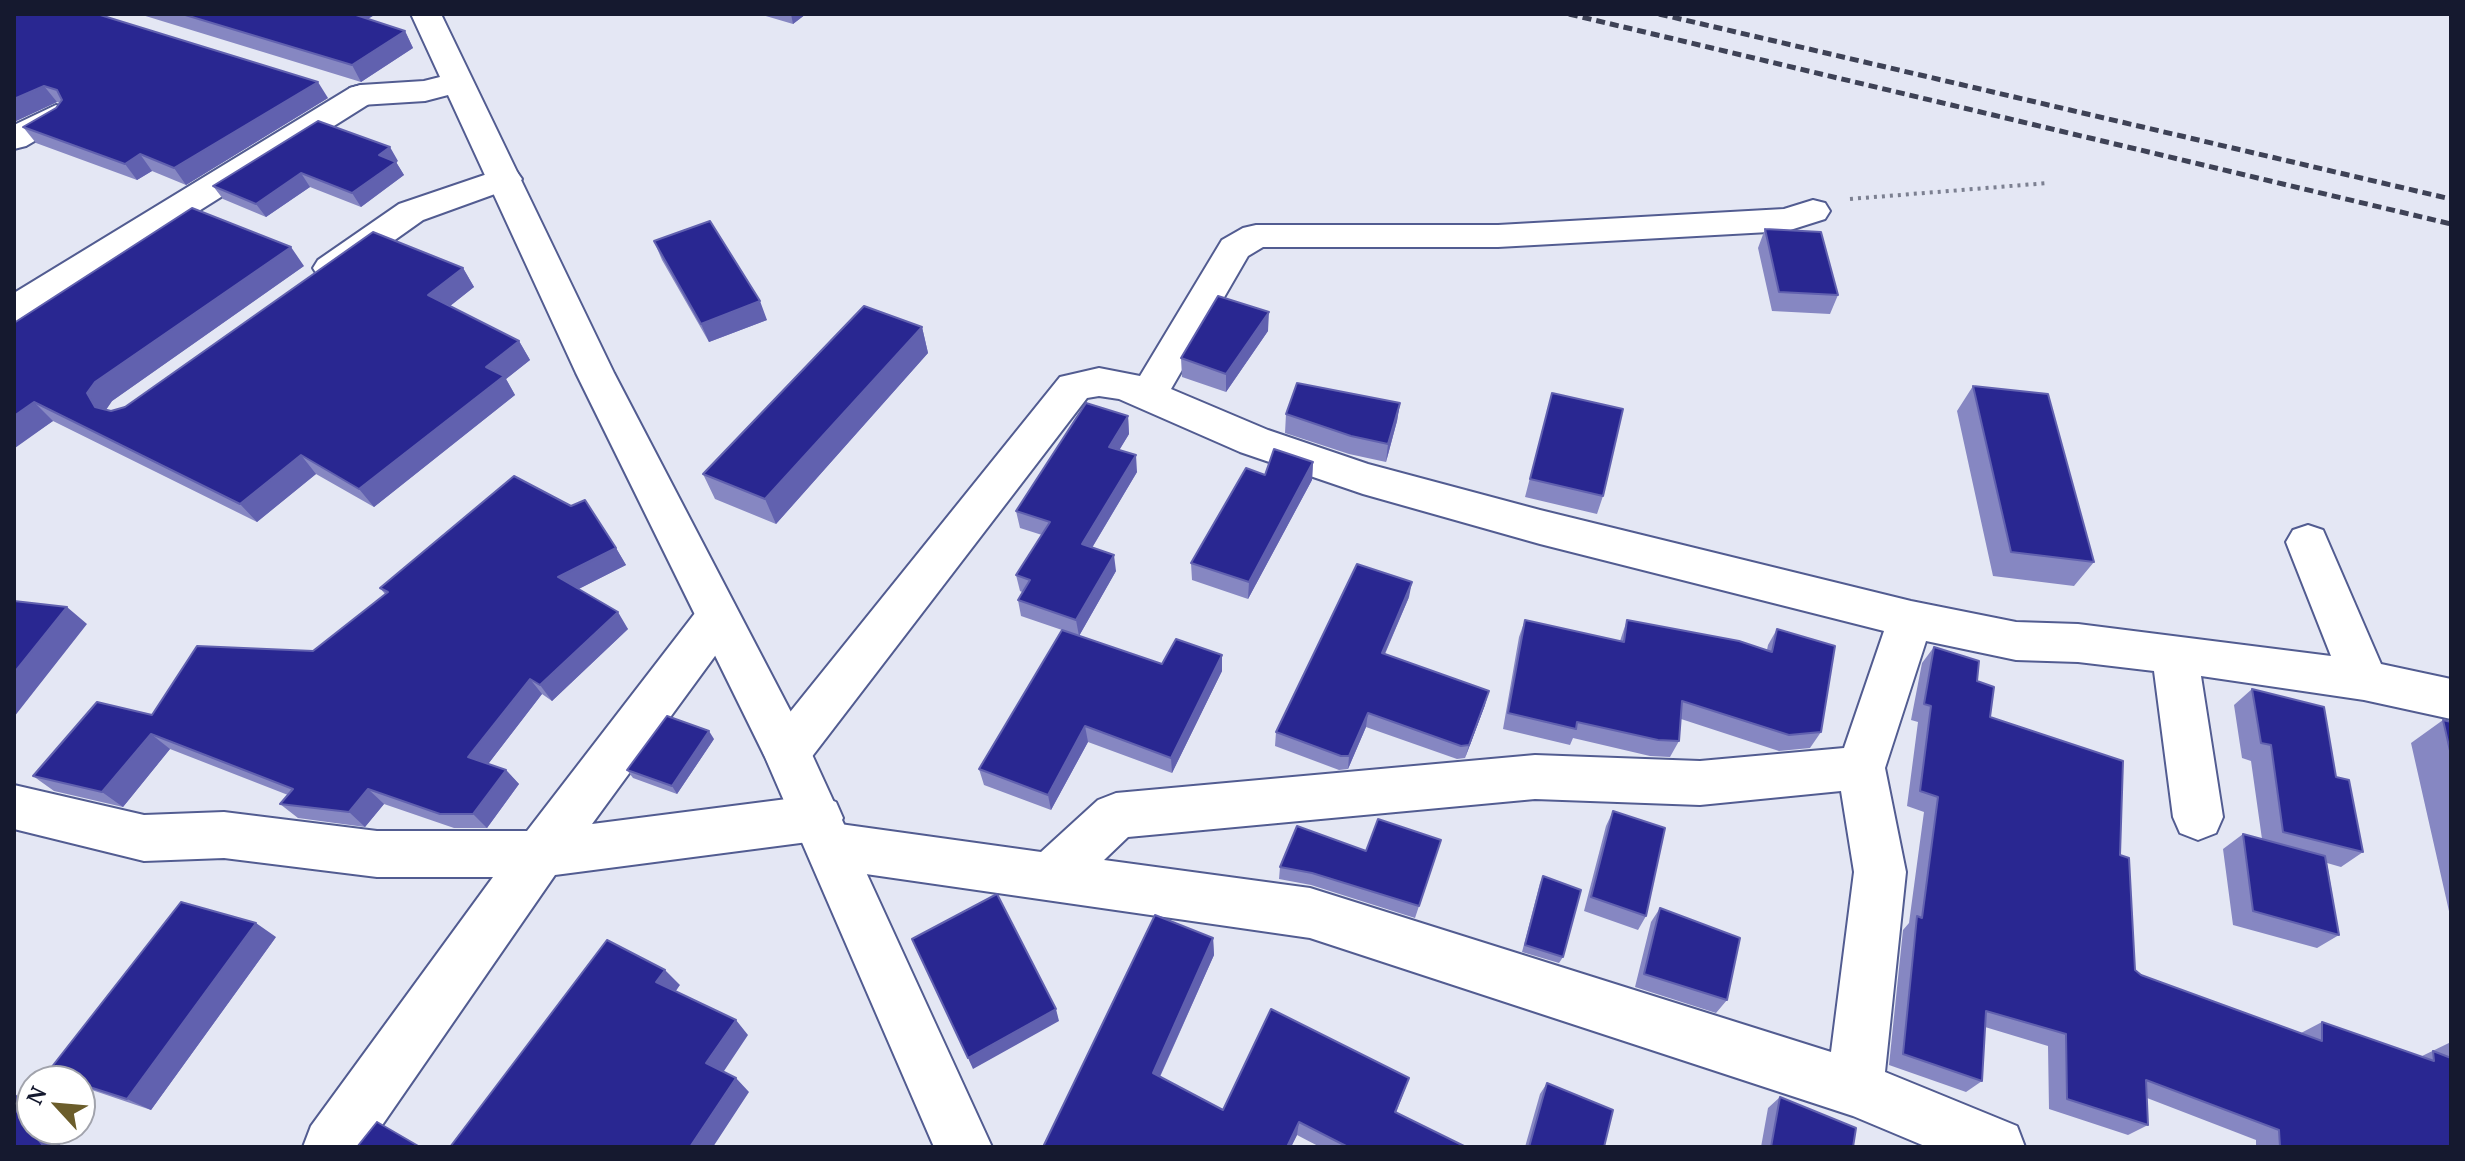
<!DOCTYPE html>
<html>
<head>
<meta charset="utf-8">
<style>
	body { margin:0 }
	#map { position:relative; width:2465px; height:1161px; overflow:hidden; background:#e4e7f4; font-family:"PT Serif",serif }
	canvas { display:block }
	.frame { position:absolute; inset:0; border:16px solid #15192f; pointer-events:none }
	.north { position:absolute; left:16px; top:1065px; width:80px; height:80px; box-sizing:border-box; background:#fff; border:2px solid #a1a3ac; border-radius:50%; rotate:296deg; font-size:22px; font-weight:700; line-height:32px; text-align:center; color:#15192f }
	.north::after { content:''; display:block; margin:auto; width:28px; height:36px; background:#6b5d2b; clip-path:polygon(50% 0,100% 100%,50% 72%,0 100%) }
</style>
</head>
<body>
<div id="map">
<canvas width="2465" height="1161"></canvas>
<div class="frame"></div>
<div class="north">N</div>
</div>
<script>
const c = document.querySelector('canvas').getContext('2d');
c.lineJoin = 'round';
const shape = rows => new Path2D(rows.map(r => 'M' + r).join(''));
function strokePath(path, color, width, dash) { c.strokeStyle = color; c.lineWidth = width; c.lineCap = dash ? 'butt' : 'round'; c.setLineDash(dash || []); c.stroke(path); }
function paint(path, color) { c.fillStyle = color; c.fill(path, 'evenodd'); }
const street = shape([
	[361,85,372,88,377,95,372,102,27,319,14,323,14,293,350,88,361,85],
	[56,105,67,108,72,115,67,122,26,146,14,149,14,125,56,105],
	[505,168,517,172,522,179,517,186,423,220,344,276,331,280,318,276,313,268,318,260,399,204,505,168],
	[1813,200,1825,203,1830,211,1825,219,1787,231,1498,247,1263,247,1248,256,1171,389,1268,430,1368,464,1540,510,1911,601,2016,622,2078,624,2331,656,2286,542,2293,530,2308,525,2323,530,2381,664,2451,679,2451,719,2364,700,2201,676,2223,817,2216,833,2198,840,2180,833,2173,817,2154,671,2078,662,2016,660,1926,641,1885,768,1906,872,1885,1072,2017,1126,2025,1147,1927,1147,1853,1116,1310,938,831,869,813,862,806,846,808,842,555,875,367,1147,303,1147,311,1126,493,877,377,877,224,858,144,861,14,829,14,785,144,815,224,812,377,831,527,831,702,604,718,599,734,604,740,617,734,630,592,824,818,795,836,802,843,818,840,824,1041,852,1098,800,1116,793,1535,755,1700,761,1844,748,1884,631,1540,544,1363,494,1240,452,1119,399,1099,396,1087,398,804,767,787,773,770,767,763,752,770,737,1060,377,1099,368,1140,376,1222,240,1243,228,1256,225,1498,225,1784,209,1813,200],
	[1841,791,1854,872,1831,1052,1310,888,1104,860,1128,837,1535,799,1700,805,1841,791]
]);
const secondary = shape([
	[411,14,441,14,614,373,804,737,992,1147,934,1147,765,757,576,373,448,95,425,101,361,105,350,102,345,95,350,88,361,85,424,81,440,77,411,14]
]);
strokePath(street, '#525c91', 4);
strokePath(secondary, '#525c91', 4);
strokePath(shape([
	[1850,199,2048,183]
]), '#7c8091', 4, [3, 5]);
paint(street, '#fff');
paint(secondary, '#fff');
strokePath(shape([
	[1569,14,2451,224],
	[1659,14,2451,199]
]), '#3e4256', 5, [9, 5]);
paint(shape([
	[14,14,328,98,186,185,152,171,137,180,36,143,23,127,56,108,60,103,57,102,14,122],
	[139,14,376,14,368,19,405,31,413,48,361,82],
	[759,14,806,14,793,24],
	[398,161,396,162,404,175,361,207,310,187,266,217,223,199,213,186],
	[1765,229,1838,295,1830,314,1772,311,1758,248],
	[654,241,767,320,709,342,662,260],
	[304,266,112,401,106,410,111,411,125,407,463,268,474,287,450,306,519,341,530,360,506,379,515,395,374,507,316,474,257,522,53,421,14,447,14,323],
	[922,327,928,353,776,524,715,499,703,474],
	[1268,331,1226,392,1182,377,1181,358],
	[1973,386,2094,562,2074,586,1993,576,1957,411],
	[1552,393,1603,496,1597,514,1525,497],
	[1400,403,1397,421,1386,462,1349,454,1285,433,1286,414],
	[1128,416,1129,434,1119,450,1137,472,1092,548,1116,571,1079,636,1162,664,1222,655,1222,671,1172,773,1088,742,1051,810,984,785,979,769,1062,630,1021,616,1018,600,1022,592,1020,591,1016,575,1042,535,1020,528,1016,511],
	[1313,462,1312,480,1248,599,1192,580,1191,563,1265,475],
	[616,548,626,565,578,589,628,629,552,701,542,694,488,764,506,770,519,784,487,828,454,828,384,804,365,827,298,818,280,804,288,795,170,749,123,807,54,791,33,776,152,715,313,651,385,594,380,588],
	[1409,597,1385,654,1485,705,1465,758,1457,759,1366,727,1348,769,1339,770,1275,746,1276,732],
	[1525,620,1620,641,1627,620,1767,650,1768,645,1777,629,1821,732,1810,748,1779,751,1681,719,1679,741,1670,757,1650,756,1573,738,1570,745,1503,729,1519,637],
	[1934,647,1977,681,1990,717,2120,855,2135,970,2141,975,2301,1033,2322,1022,2420,1057,2451,1042,2451,1147,2256,1147,2256,1140,2147,1098,2148,1125,2128,1135,2049,1109,2048,1046,1985,1027,1982,1081,1966,1092,1889,1065,1903,930,1909,923,1924,812,1907,806,1918,722,1911,720,1922,663],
	[2252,689,2336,777,2363,852,2341,867,2327,863,2339,935,2317,948,2233,925,2223,849,2243,834,2262,839,2251,761,2242,758,2234,705],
	[2443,720,2451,722,2451,920,2411,743],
	[714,739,677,794,633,778,627,770],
	[1613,811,1646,916,1638,930,1584,911,1606,826],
	[1441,840,1415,918,1311,885,1279,879,1280,867,1366,851],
	[1543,876,1563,957,1559,963,1522,952,1540,883],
	[1660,908,1727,1000,1716,1013,1635,987,1651,922],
	[276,937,151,1110,80,1086,80,1081,66,1081,47,1073],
	[1213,938,1214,955,1160,1077,1223,1110,1409,1078,1396,1113,1466,1147,1320,1147,1297,1135,1291,1147,1043,1147],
	[1547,1083,1604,1147,1525,1147,1540,1094],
	[1780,1097,1853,1147,1761,1147,1768,1108]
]), '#8687c2');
paint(shape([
	[351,14,376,14,364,21],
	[791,14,806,14,793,24],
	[405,31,413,48,361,82,352,65],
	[318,82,328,98,186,185,174,168],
	[44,86,57,102,14,122,14,99],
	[390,147,398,161,387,169,379,155],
	[140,154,152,171,137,180,125,164],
	[396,162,404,175,361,207,352,193],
	[301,173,310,187,266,217,256,204],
	[291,247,304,266,112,401,105,411,95,407,87,393,95,382],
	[463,268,474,287,440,314,428,295],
	[760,301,767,320,709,342,701,324],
	[1269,312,1268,331,1226,392,1226,374],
	[922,327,928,353,776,524,765,499],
	[519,341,530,360,506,379,515,395,374,507,359,489,486,367],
	[34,402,53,421,15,448,14,416],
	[1400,403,1397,421,1386,462,1388,444],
	[1128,416,1129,434,1111,464,1109,447],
	[301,455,316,474,257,522,240,504],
	[1136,455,1137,472,1084,561,1082,544],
	[1313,462,1312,480,1248,599,1249,582],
	[616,548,626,565,569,594,558,577],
	[1114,555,1116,571,1079,636,1076,620],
	[1412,582,1409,597,1379,667,1382,653],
	[67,607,87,624,14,717,14,673],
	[618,612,628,629,552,701,540,685],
	[1222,655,1222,671,1172,773,1171,758],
	[530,679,542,694,482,772,468,757],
	[1489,691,1485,705,1465,758,1469,745],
	[1368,713,1366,727,1348,769,1349,756],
	[1085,726,1088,742,1051,810,1048,795],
	[709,731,714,739,677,794,672,786],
	[151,734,170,749,123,807,102,792],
	[506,770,519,784,487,828,473,814],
	[368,789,384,804,365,827,349,812],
	[256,923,276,937,151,1110,127,1099],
	[1213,938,1214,955,1155,1087,1153,1073],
	[665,970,680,985,671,998,656,982],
	[1056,1009,1059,1021,973,1069,968,1058],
	[736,1020,748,1035,720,1077,706,1063],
	[736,1078,749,1092,713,1147,690,1147],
	[14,1093,32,1108,32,1129,48,1129,62,1147,44,1147,14,1108],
	[1299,1122,1297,1135,1291,1147,1287,1147]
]), '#6161af');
const building = shape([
	[14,14,97,14,318,82,174,168,140,154,125,164,23,127,56,108,62,100,57,90,44,86,14,99,14,14],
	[182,14,359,14,356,15,405,31,352,65,182,14],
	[318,121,390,147,379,155,396,162,352,193,301,173,256,204,213,186,318,121],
	[192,208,291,247,95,382,87,393,95,407,111,411,125,407,373,232,463,268,428,295,519,341,486,367,504,376,359,489,301,455,240,504,34,402,14,416,14,323,192,208],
	[710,221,760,301,701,324,654,241,710,221],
	[1765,229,1821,232,1838,295,1779,292,1765,229],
	[1218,296,1269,312,1226,374,1181,358,1218,296],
	[864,306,922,327,765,499,703,474,864,306],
	[1297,383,1400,403,1388,444,1351,436,1286,414,1297,383],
	[1973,386,2048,394,2094,562,2011,552,1973,386],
	[1552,393,1623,409,1603,496,1530,479,1552,393],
	[1086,403,1128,416,1109,447,1136,455,1082,544,1114,555,1076,620,1018,600,1030,580,1016,575,1050,522,1016,511,1086,403],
	[1274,449,1313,462,1249,582,1191,563,1246,468,1265,475,1274,449],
	[514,476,571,506,585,500,616,548,558,577,618,612,540,685,530,679,468,757,506,770,473,814,440,814,368,789,349,812,280,804,293,789,151,734,102,792,33,776,97,702,152,715,197,646,313,651,388,592,380,588,514,476],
	[1357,564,1412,582,1382,653,1489,691,1469,745,1461,746,1368,713,1349,756,1341,756,1276,732,1357,564],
	[14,601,67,607,14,673,14,601],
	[1525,620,1624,642,1627,620,1739,641,1772,652,1777,629,1835,646,1821,732,1789,735,1682,701,1679,741,1658,740,1577,722,1576,729,1508,713,1525,620],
	[1062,630,1162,664,1176,639,1222,655,1171,758,1085,726,1048,795,979,769,1062,630],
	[1934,647,1979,661,1977,681,1994,687,1990,717,2123,761,2120,855,2129,858,2135,970,2141,975,2322,1041,2322,1022,2434,1061,2433,1051,2451,1058,2451,1147,2280,1147,2279,1130,2146,1080,2148,1125,2067,1099,2066,1034,1986,1011,1982,1081,1903,1054,1917,916,1922,918,1938,797,1920,791,1931,706,1924,704,1934,647],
	[2252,689,2324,707,2336,777,2349,780,2363,852,2283,832,2271,745,2261,743,2252,689],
	[667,716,709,731,672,786,627,770,667,716],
	[2443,720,2451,722,2451,755,2443,720],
	[1613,811,1665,828,1646,916,1591,897,1613,811],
	[1378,819,1441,840,1419,906,1312,873,1280,867,1297,826,1366,851,1378,819],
	[2243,834,2325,856,2339,935,2253,911,2243,834],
	[1543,876,1581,890,1563,957,1525,945,1543,876],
	[997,894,1056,1009,968,1058,912,939,997,894],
	[181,902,256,923,127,1099,80,1084,80,1081,72,1081,47,1073,181,902],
	[1660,908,1740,938,1727,1000,1644,974,1660,908],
	[1155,915,1213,938,1153,1073,1223,1110,1271,1009,1409,1078,1395,1112,1466,1147,1348,1147,1299,1122,1287,1147,1043,1147,1155,915],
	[607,940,665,970,656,982,736,1020,706,1063,736,1078,690,1147,450,1147,607,940],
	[1547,1083,1613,1110,1604,1147,1529,1147,1547,1083],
	[1780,1097,1856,1128,1853,1147,1771,1147,1780,1097],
	[14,1108,44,1147,14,1147,14,1108],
	[377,1122,420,1147,357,1147,377,1122]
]);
paint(building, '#292791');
strokePath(building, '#6161af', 2);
</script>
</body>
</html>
